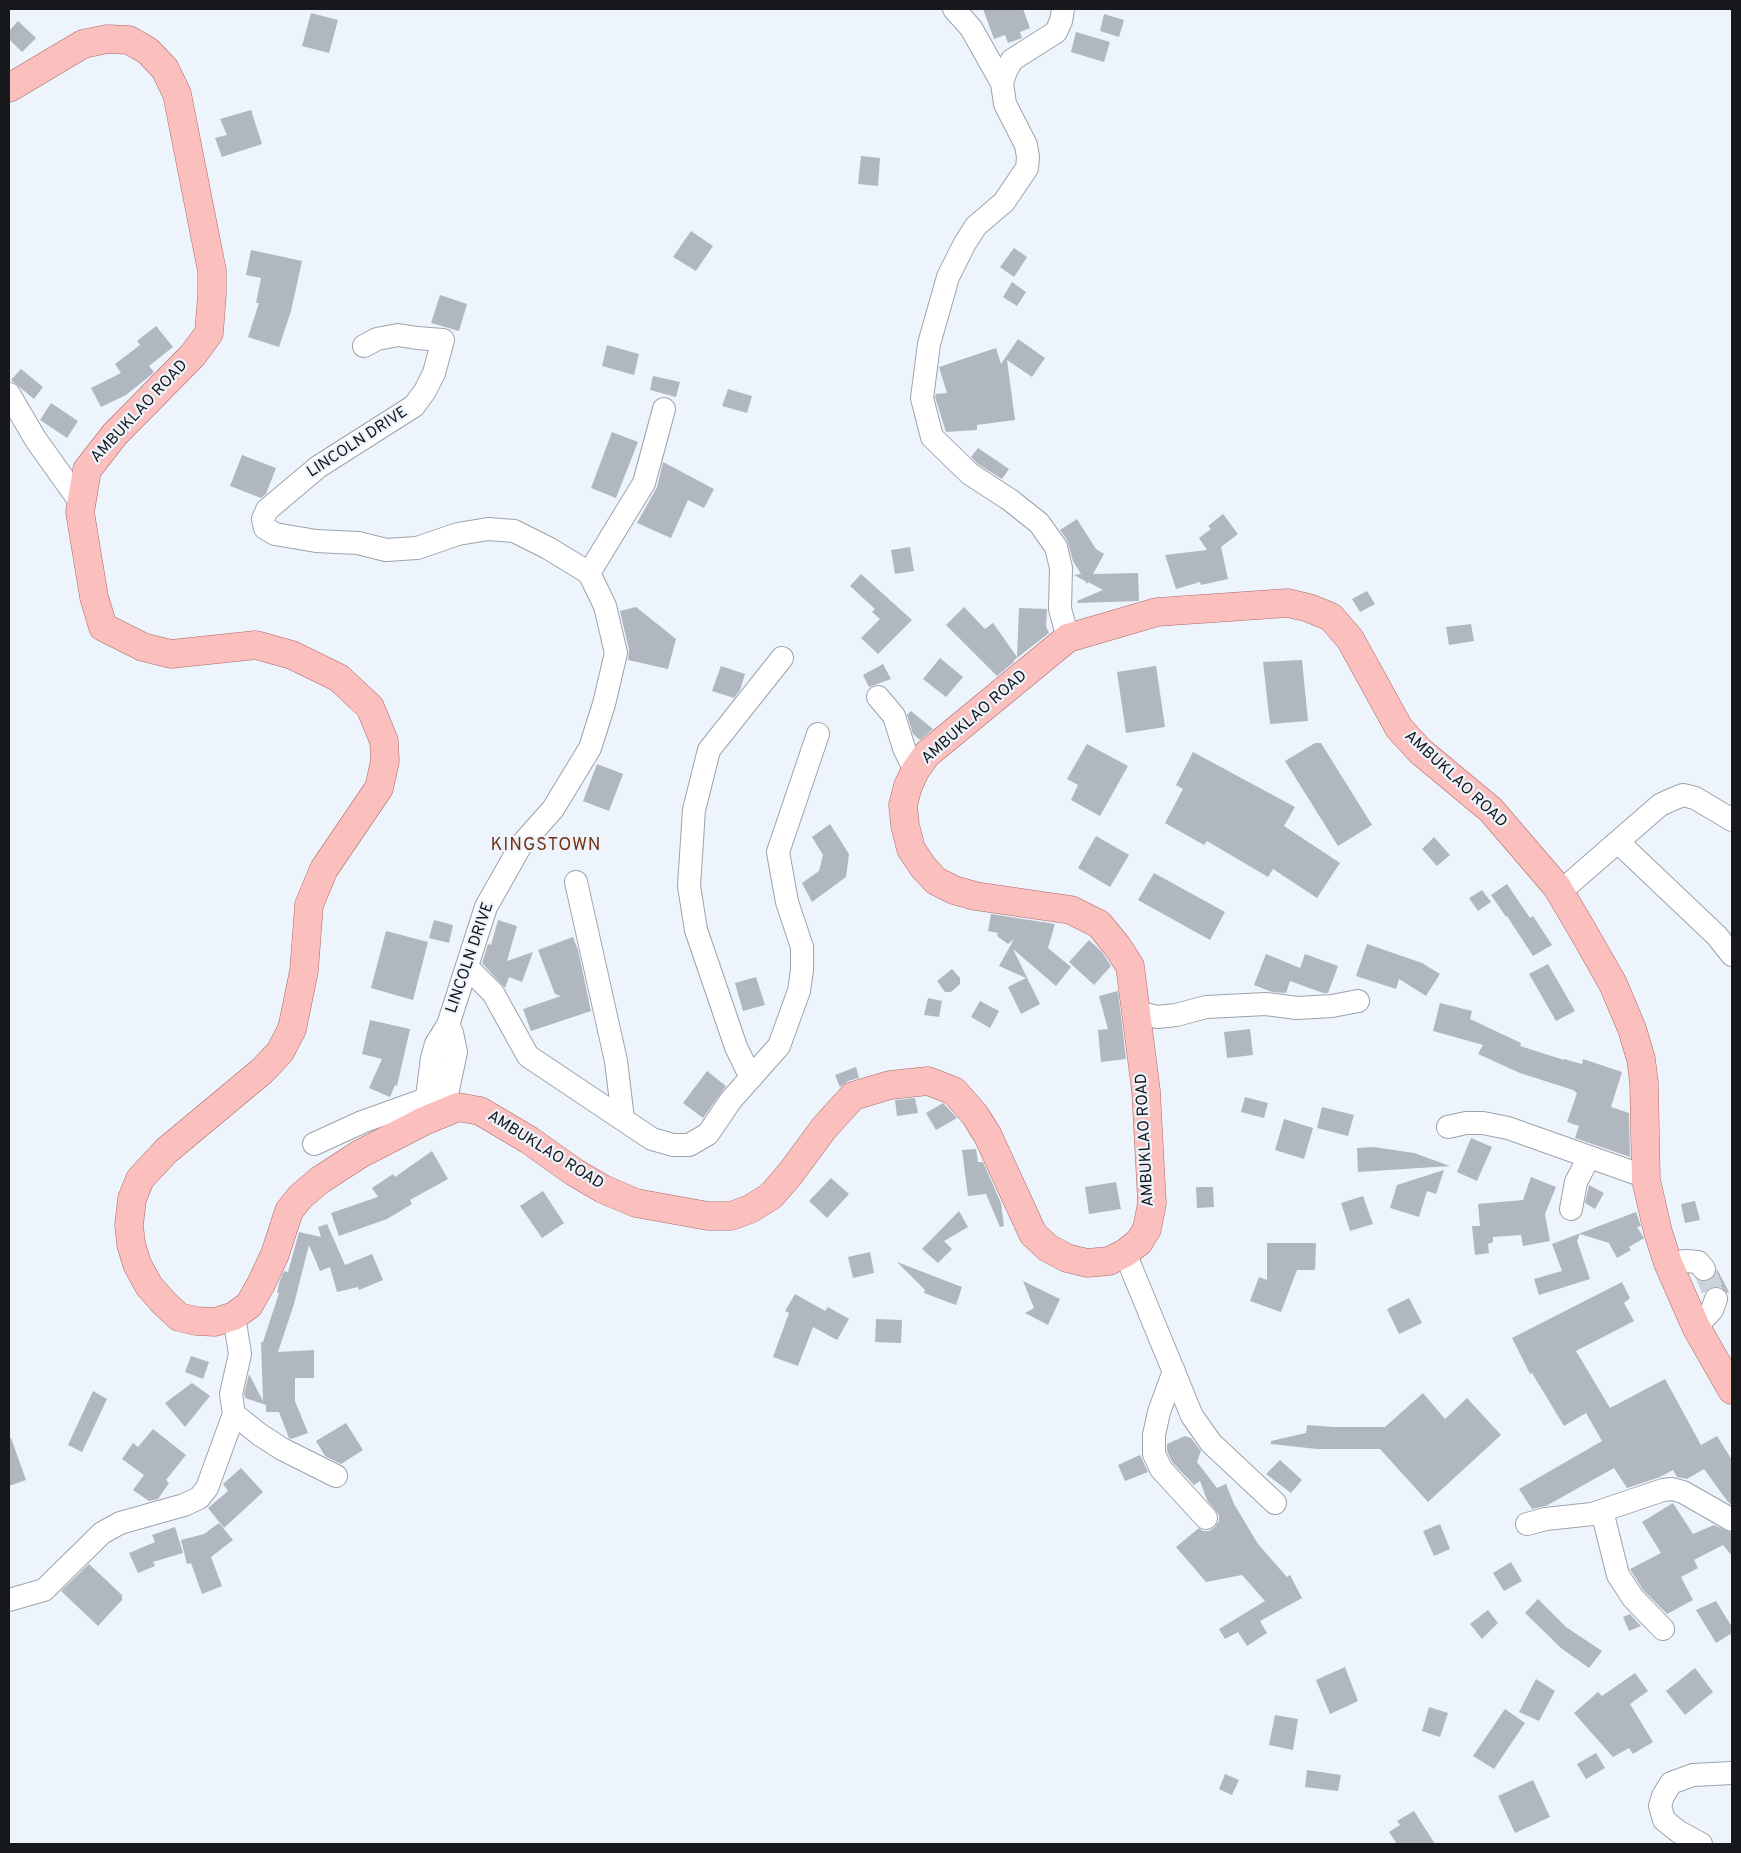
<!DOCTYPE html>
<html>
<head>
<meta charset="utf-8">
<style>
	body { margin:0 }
	#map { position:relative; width:1741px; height:1853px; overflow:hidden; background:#edf4fc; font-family:Overpass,sans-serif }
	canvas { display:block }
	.frame { position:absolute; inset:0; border:10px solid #16181b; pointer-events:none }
</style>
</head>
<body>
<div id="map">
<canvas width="1741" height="1853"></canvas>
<div class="frame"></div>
</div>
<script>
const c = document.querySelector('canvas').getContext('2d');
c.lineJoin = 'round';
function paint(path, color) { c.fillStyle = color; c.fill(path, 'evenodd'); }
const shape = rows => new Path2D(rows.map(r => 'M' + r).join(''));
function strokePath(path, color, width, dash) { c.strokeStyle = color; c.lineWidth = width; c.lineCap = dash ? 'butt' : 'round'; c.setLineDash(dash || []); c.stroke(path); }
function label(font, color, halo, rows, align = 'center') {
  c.font = font + ' Overpass,sans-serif'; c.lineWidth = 4.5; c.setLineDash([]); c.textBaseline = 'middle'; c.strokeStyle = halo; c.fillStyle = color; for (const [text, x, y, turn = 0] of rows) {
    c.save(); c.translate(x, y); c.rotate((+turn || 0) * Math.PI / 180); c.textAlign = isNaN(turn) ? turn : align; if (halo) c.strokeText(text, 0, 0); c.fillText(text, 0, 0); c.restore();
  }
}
paint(shape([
	[983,9,1023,9,1030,28,1020,32,1022,38,1008,43,1005,35,994,39],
	[311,13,338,20,329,53,302,46],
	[1104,14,1124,20,1119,37,1100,31],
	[18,21,36,38,22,52,9,39,9,31],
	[1076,32,1110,42,1104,62,1071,52],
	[251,110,262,144,222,157,215,138,227,135,220,119],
	[861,156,880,158,878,186,858,184],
	[691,231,713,246,696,271,673,257],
	[1014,248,1027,257,1014,277,1000,267],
	[251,250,302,261,291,311,279,347,248,337,259,303,256,303,261,278,246,275],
	[1012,282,1026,292,1017,306,1003,297],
	[440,295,467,304,459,331,431,323],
	[156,326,173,347,149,366,154,372,151,375,126,395,101,407,91,388,121,373,115,364,140,345,137,341],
	[1018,339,1045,358,1032,377,1007,360,1015,420,977,425,977,430,946,432,935,397,936,394,947,393,939,367,996,348,1001,364],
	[607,345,639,354,634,375,602,366],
	[21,369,43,387,34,399,11,380],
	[653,376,680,382,676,397,650,390],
	[728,389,752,396,747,413,722,406],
	[51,403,78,421,67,438,40,420],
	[612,432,638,442,616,498,591,488],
	[978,448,1009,469,1002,479,978,464,971,457],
	[242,455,276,468,266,494,261,498,230,486],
	[663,462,714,489,704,508,688,500,671,538,637,523,657,487],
	[1223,514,1238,534,1221,547,1228,579,1201,585,1200,582,1176,589,1165,555,1207,550,1199,538,1211,529,1208,526],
	[1077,519,1096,549,1104,554,1093,574,1138,573,1139,601,1078,603,1077,601,1103,590,1088,582,1087,584,1085,581,1074,575,1081,574,1073,561,1067,540,1060,530],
	[910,547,914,571,895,574,891,550],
	[861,574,912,620,878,654,861,638,880,619,872,612,875,609,850,586],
	[1367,591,1375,604,1360,612,1352,599],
	[636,607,676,639,668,669,628,660,629,650,620,611],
	[964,607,985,629,993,623,1017,657,1019,608,1047,609,1046,626,1049,633,1013,661,1014,662,997,676,946,625],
	[1471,624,1474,641,1449,645,1446,627],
	[940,658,963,677,946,697,923,679],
	[1302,660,1308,721,1270,724,1263,662],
	[883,664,891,679,869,687,863,675],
	[721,666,745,674,740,690,734,698,712,691],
	[1156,666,1165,727,1126,733,1117,672],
	[911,711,933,729,920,740,913,734,907,715],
	[1315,743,1321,743,1372,825,1338,846,1285,761],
	[1087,744,1128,766,1100,816,1071,800,1078,785,1067,779],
	[1193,752,1295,807,1284,826,1340,863,1317,898,1273,869,1268,877,1207,841,1204,845,1165,823,1183,789,1176,785],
	[597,764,623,774,609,811,583,801],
	[830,824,849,854,846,877,812,902,802,883,819,871,823,855,812,837],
	[1096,836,1129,855,1110,887,1078,868],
	[1434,837,1450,855,1437,866,1422,849],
	[1154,873,1225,912,1210,940,1138,900],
	[1507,884,1530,918,1533,916,1552,945,1533,956,1507,916,1506,917,1491,895],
	[1482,890,1491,902,1478,911,1469,898],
	[991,914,1055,924,1048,948,1071,967,1056,986,1013,949,1040,1004,1021,1014,1008,987,1026,978,999,966,1014,939,1008,944,997,936,998,933,988,931],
	[434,920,453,925,449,943,429,938],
	[498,920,517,926,507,961,533,952,522,982,509,977,505,988,482,963,488,944,491,945],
	[386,931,428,942,413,1000,371,988],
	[573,937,578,950,591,1011,531,1031,523,1009,561,996,555,994,538,950],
	[1089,940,1102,952,1111,966,1094,985,1069,962],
	[1367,944,1422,963,1440,974,1426,996,1399,979,1396,989,1356,976],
	[1266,954,1300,968,1305,954,1338,966,1328,993,1323,993,1290,981,1286,993,1272,992,1254,985],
	[1548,964,1575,1011,1556,1021,1529,974],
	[952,969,960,978,960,984,951,992,945,992,937,981],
	[756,977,765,1005,743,1011,735,983],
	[1118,991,1126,1059,1101,1062,1098,1030,1108,1029,1099,996],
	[928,998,942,1001,939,1017,924,1015],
	[980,1001,999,1011,990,1028,971,1017],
	[1440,1003,1472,1011,1470,1019,1521,1043,1520,1046,1564,1060,1564,1059,1582,1064,1583,1059,1622,1072,1611,1107,1629,1113,1630,1157,1575,1138,1579,1126,1567,1122,1577,1093,1573,1090,1520,1073,1478,1054,1483,1045,1433,1031],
	[370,1020,410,1029,397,1086,395,1085,390,1097,369,1088,382,1059,362,1054],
	[1250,1029,1253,1055,1227,1058,1224,1032],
	[856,1067,859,1078,848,1081,840,1087,835,1075],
	[707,1071,726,1086,703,1118,683,1103],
	[1245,1097,1268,1103,1264,1118,1241,1112],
	[915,1098,918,1113,897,1116,895,1100],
	[943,1103,957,1118,936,1130,926,1113],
	[1322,1107,1354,1115,1348,1136,1317,1128],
	[1284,1119,1313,1128,1304,1159,1275,1150],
	[1471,1138,1492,1147,1477,1181,1457,1172],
	[1374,1147,1414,1153,1450,1166,1358,1172,1357,1148],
	[976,1149,978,1162,983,1162,1001,1203,1004,1226,1000,1227,986,1194,968,1196,962,1150],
	[432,1151,448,1179,410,1200,412,1204,387,1219,339,1236,331,1213,378,1197,372,1188,393,1174,395,1177],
	[1444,1170,1436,1194,1427,1191,1419,1217,1390,1208,1397,1185],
	[1531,1177,1556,1187,1545,1214,1550,1241,1523,1246,1521,1235,1493,1237,1493,1242,1488,1244,1489,1253,1475,1255,1472,1226,1480,1226,1478,1204,1523,1200],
	[831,1178,849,1194,827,1218,809,1201],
	[1116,1182,1121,1209,1089,1214,1085,1187],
	[1589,1185,1604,1193,1595,1209,1585,1203],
	[1196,1187,1213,1187,1214,1207,1197,1208],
	[543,1191,564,1223,542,1238,520,1206],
	[1363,1196,1373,1224,1350,1231,1341,1203],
	[1695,1201,1700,1220,1685,1223,1681,1204],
	[959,1211,968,1227,944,1241,952,1249,938,1263,922,1249],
	[1636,1212,1641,1226,1637,1227,1644,1238,1629,1247,1631,1250,1617,1258,1609,1243,1580,1234,1577,1241,1590,1279,1539,1295,1534,1279,1562,1271,1552,1244],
	[327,1224,345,1265,372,1254,383,1280,359,1290,358,1287,337,1292,330,1267,320,1271,309,1245,294,1304,278,1352,314,1350,314,1378,295,1378,295,1401,308,1433,291,1439,289,1438,279,1412,266,1412,266,1405,245,1398,244,1394,249,1374,263,1401,261,1342,263,1342,279,1293,277,1293,280,1280,284,1271,288,1272,299,1232,321,1237,318,1227],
	[1267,1243,1316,1243,1315,1270,1297,1270,1281,1312,1250,1301,1259,1277,1267,1280],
	[870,1252,874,1273,853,1278,848,1257],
	[897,1262,962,1287,956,1305,924,1293,925,1290],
	[1717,1269,1729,1292,1727,1293,1721,1287,1714,1286,1708,1289,1705,1292,1700,1281,1706,1282,1712,1279,1716,1274],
	[1023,1281,1060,1299,1048,1325,1025,1313,1034,1308],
	[1622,1282,1630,1298,1624,1303,1634,1321,1576,1351,1610,1408,1665,1379,1701,1445,1717,1436,1732,1460,1732,1505,1728,1502,1704,1469,1687,1479,1677,1477,1673,1470,1660,1477,1627,1488,1614,1468,1546,1506,1532,1509,1519,1489,1602,1441,1586,1413,1564,1426,1532,1373,1530,1374,1512,1338],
	[795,1294,825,1311,828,1307,849,1319,837,1340,813,1327,798,1366,773,1357,789,1313,785,1311],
	[1409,1298,1422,1323,1399,1334,1387,1309],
	[876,1319,902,1320,901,1343,875,1342],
	[191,1356,209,1362,203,1379,185,1372],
	[192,1383,210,1396,185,1427,165,1403],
	[93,1391,107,1399,82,1452,68,1445],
	[1423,1393,1445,1419,1467,1398,1501,1435,1428,1502,1380,1449,1317,1449,1271,1444,1271,1441,1306,1433,1307,1425,1333,1427,1385,1427],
	[346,1423,363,1450,341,1464,325,1456,316,1441],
	[153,1429,186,1455,166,1480,169,1483,158,1499,149,1501,133,1490,144,1475,122,1459,133,1443,138,1447],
	[1185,1436,1191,1438,1201,1451,1197,1462,1217,1488,1226,1484,1234,1504,1258,1544,1287,1577,1290,1575,1302,1598,1260,1621,1267,1633,1247,1646,1238,1632,1225,1639,1219,1629,1265,1601,1242,1575,1206,1582,1176,1547,1199,1528,1203,1531,1209,1531,1215,1527,1219,1521,1219,1515,1207,1500,1200,1481,1194,1485,1172,1462,1167,1451,1167,1444],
	[9,1438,11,1438,26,1480,9,1486],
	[1140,1455,1148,1472,1125,1481,1118,1465],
	[1280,1460,1302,1480,1291,1493,1266,1474],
	[241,1468,263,1492,224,1528,208,1508,228,1491,223,1484],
	[1673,1503,1693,1534,1714,1525,1732,1533,1732,1556,1723,1545,1694,1560,1698,1568,1681,1577,1693,1600,1667,1614,1643,1590,1630,1569,1661,1553,1642,1522],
	[219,1523,233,1540,211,1557,222,1586,202,1594,191,1563,187,1564,181,1540,204,1534],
	[1440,1524,1450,1549,1434,1556,1423,1531],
	[175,1527,183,1553,153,1562,155,1566,138,1573,129,1553,155,1542,152,1535],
	[1511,1562,1522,1581,1504,1591,1493,1573],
	[89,1564,122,1595,122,1600,98,1626,61,1591],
	[1538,1599,1566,1627,1602,1651,1589,1668,1561,1648,1525,1613],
	[1716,1601,1732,1627,1732,1633,1716,1643,1696,1610],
	[1488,1610,1498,1623,1482,1639,1470,1624],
	[1630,1614,1641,1626,1629,1631,1623,1617],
	[1345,1667,1358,1701,1330,1714,1316,1680],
	[1695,1668,1713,1692,1685,1715,1666,1691],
	[1635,1673,1648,1691,1630,1704,1653,1742,1633,1754,1629,1748,1613,1757,1574,1713,1598,1692,1602,1696],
	[1536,1679,1555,1691,1539,1721,1519,1712],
	[1429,1707,1448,1713,1440,1737,1422,1731],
	[1505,1709,1525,1723,1494,1769,1473,1756],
	[1275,1715,1298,1719,1293,1750,1269,1745],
	[1596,1753,1605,1768,1586,1779,1577,1764],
	[1307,1770,1341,1775,1338,1791,1305,1787],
	[1225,1774,1239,1780,1232,1795,1219,1789],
	[1533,1780,1550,1817,1515,1833,1498,1796],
	[1414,1811,1435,1844,1397,1844,1389,1832,1400,1825,1397,1821]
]), '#b0b7bf');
strokePath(shape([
	[1704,1269,1716,1299]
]), '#cdd3da', 22, [22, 11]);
const minor = shape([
	[954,9,971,28,1002,83],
	[1063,9,1061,21,1056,32,1012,60,1006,71,1002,83,1005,104,1026,145,1028,157,1027,168,1004,202,976,226,965,243,948,277,929,344,922,398,932,437,970,474,1010,500,1039,523,1056,547,1061,568,1060,609,1068,638],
	[364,346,377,339,398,335,417,338,443,340,434,373,425,391,414,406,318,467,267,510,263,519,265,528,275,534,316,541,358,543,386,550,417,548,458,534,488,529,514,531,548,548,589,573,605,606,616,653,604,704,590,748,553,809,521,845,486,907,448,1025,436,1044,432,1058,424,1121],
	[9,394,36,440,81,503],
	[589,573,644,483,664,409],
	[878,697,894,716,904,748,915,771],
	[1618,842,1717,936,1732,955],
	[576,882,616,1061,623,1119],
	[1560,892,1660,805,1673,799,1683,795,1695,798,1732,820],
	[468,968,493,993,528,1056,652,1139,673,1145,689,1145,708,1134,731,1100,779,1046,799,991,802,970,802,947,787,902,778,852,818,734],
	[1135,1011,1157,1017,1176,1015,1206,1007,1266,1004,1297,1008,1332,1006,1358,1001],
	[751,1078,736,1047,696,930,689,886,694,810,709,750,782,658],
	[443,1113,456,1052,452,1033,448,1025],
	[1448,1127,1466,1123,1483,1123,1508,1128,1646,1177],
	[314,1144,362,1122,426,1099],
	[1571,1209,1576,1182,1589,1157],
	[1125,1253,1192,1416,1211,1443,1275,1503],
	[1668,1263,1686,1261,1698,1262,1704,1269],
	[1696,1327,1712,1310,1716,1299],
	[1174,1371,1159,1412,1154,1435,1154,1454,1161,1469,1206,1518],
	[234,1414,259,1434,282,1449,336,1476],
	[1602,1511,1618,1575,1633,1598,1663,1629],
	[1527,1524,1546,1519,1592,1514,1663,1490,1672,1489,1683,1492,1732,1520],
	[9,1600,44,1590,102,1533,120,1523,184,1505,199,1498,207,1488,234,1414,231,1394,240,1354,234,1316],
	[1701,1844,1679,1832,1664,1820,1660,1806,1663,1796,1671,1783,1693,1775,1732,1773]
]);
const major = shape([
	[9,88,83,44,107,39,129,40,148,51,165,69,177,94,212,271,212,294,209,333,193,355,115,434,87,470,80,512,94,597,103,627,143,647,171,654,256,645,292,655,339,678,370,707,384,741,385,761,379,788,324,869,309,905,304,971,292,1029,280,1052,262,1071,166,1151,140,1179,132,1199,129,1225,131,1244,137,1264,149,1286,163,1302,179,1317,196,1321,215,1322,234,1316,249,1305,261,1284,275,1254,289,1211,301,1196,320,1180,360,1154,424,1121,458,1107,480,1111,529,1140,574,1172,603,1189,636,1203,708,1216,731,1216,750,1209,771,1196,790,1174,824,1128,853,1096,890,1085,928,1081,954,1091,975,1115,988,1136,1033,1234,1048,1248,1067,1258,1087,1263,1109,1261,1125,1253,1139,1242,1147,1229,1152,1203,1146,1091,1130,966,1117,946,1099,924,1071,910,975,896,954,890,936,881,923,867,911,849,905,825,903,805,908,786,915,771,927,754,1068,638,1157,612,1288,603,1309,608,1331,617,1350,639,1399,728,1420,751,1491,810,1557,887,1584,933,1613,984,1632,1029,1641,1059,1644,1083,1646,1180,1658,1232,1668,1263,1696,1327,1732,1390]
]);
strokePath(minor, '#9da3ab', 24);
strokePath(major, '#aa6969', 29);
strokePath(minor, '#fff', 22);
strokePath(major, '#fbbfbe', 28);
label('16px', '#16181b', '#edf4fc', [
	["AMBUKLAO ROAD",140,412,-47],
	["LINCOLN DRIVE",358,443,-33],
	["AMBUKLAO ROAD",975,718,-41],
	["AMBUKLAO ROAD",1455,780,43],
	["LINCOLN DRIVE",471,958,-71],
	["AMBUKLAO ROAD",1146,1140,-93],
	["AMBUKLAO ROAD",545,1151,32]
]);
c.letterSpacing = '1px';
label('18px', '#743217', '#edf4fc', [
	["KINGSTOWN",546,846]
]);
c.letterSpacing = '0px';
</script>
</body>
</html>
